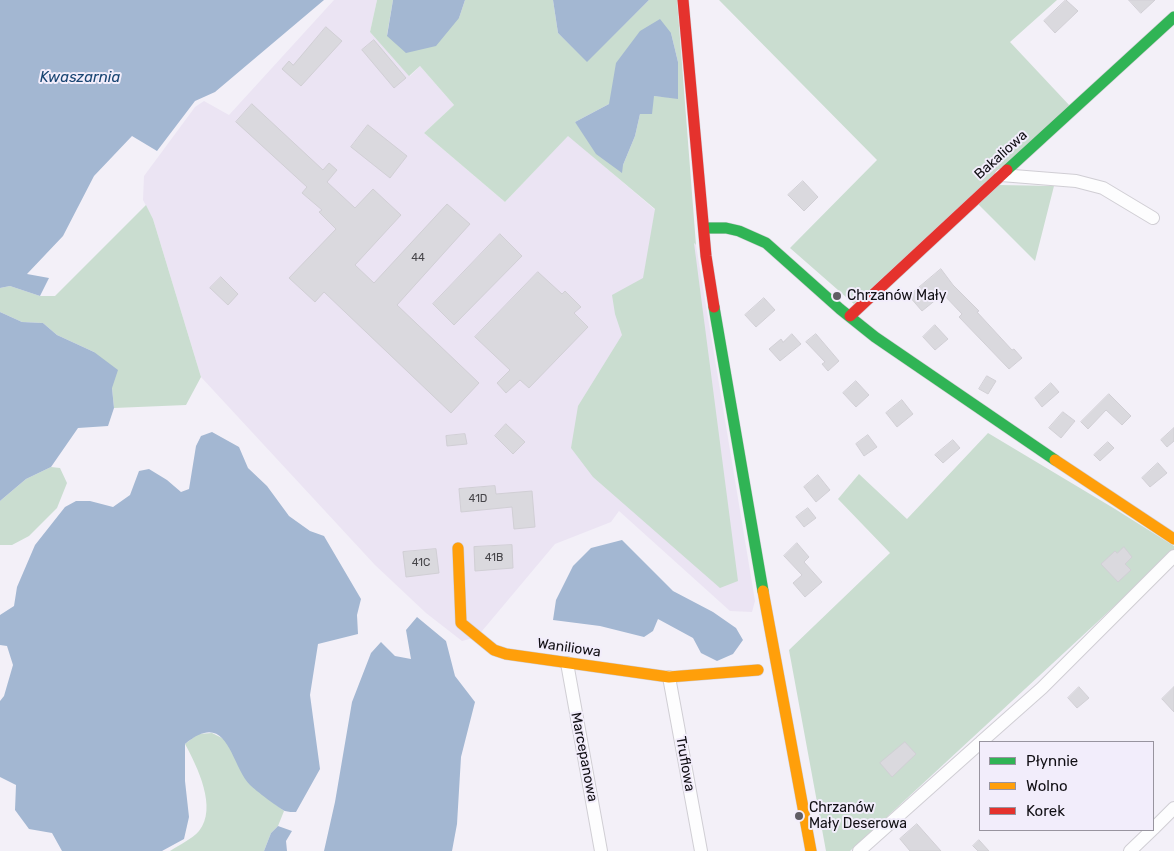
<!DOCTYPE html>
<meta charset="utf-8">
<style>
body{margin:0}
#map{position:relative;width:1174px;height:851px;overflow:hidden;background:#f3f0f8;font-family:Rubik,sans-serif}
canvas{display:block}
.legend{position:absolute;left:979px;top:741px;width:175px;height:90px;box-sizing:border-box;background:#f2edfb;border:1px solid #98949f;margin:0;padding:6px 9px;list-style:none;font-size:15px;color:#110f14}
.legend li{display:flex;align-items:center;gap:10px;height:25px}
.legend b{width:25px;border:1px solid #98949f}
</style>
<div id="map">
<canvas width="1174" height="851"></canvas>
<ul class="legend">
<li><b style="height:6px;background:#30b455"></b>Płynnie</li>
<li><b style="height:6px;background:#ff9f0a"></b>Wolno</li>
<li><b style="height:6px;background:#e5322d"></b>Korek</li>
</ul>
</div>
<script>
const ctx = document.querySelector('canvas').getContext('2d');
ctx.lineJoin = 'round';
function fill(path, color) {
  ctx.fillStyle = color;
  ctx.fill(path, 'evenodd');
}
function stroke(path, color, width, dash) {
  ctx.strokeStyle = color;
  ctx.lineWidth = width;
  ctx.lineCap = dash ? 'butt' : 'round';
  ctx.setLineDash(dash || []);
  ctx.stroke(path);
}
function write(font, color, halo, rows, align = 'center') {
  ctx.font = font + ' Rubik,sans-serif';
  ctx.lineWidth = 4;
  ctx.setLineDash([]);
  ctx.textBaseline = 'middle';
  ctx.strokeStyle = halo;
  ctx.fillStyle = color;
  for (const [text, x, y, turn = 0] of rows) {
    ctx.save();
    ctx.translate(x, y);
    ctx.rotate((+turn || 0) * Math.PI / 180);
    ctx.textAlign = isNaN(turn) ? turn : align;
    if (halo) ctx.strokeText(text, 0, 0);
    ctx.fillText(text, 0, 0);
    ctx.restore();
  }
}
fill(new Path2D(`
 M334,0H377L370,32L410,76L420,66L454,105L424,133L505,202L568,135L696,245L755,601L752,612L730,611L619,511L611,522L555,544L477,637L462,641L426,613L375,565L201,377L153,219L143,200L144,176L195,107L204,101L229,115Z`), '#ebe4f3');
fill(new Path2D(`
 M377,0H393L387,35L459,18L465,0H553L558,33L587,61L649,0H677L696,245L694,243L738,581L720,588L593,477L571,448L578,406L622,335L615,314L612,295L643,278L655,209L568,136L505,202L424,133L454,105L420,66L409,76L370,32ZM671,33L678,62V98L654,96L640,114L635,136L623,165L575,122L609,104Z
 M719,0H1057L1010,42L1070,106L854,304L790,248L877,160Z
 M999,185L1054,186L1035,261L978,204Z
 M146,205L153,219L201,377L186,405L114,408L112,388L94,352L57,335L43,323L22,322L0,312V288L10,286L40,296H55Z
 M988,433L1115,509L1174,546V551L850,851H826L789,650L890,553L838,499L859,474L907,519Z
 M51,467L60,468L67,483L57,508L29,536L12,545H0V501L26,479Z
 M212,733L226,740L250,784L284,811L278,826L271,833L264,851H170C179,845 192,839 199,831C218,808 197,766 185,744L198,734Z`), '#caddd0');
fill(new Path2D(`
 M0,0H324L215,92L195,101L157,151L132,136L94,176L63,236L27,274L49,278L40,296L10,286L0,288Z
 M393,0H465L459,18L436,46L406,53L387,36Z
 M553,0H649L587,62L558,33Z
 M660,19L671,33L678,62V99L654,96L652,114H640L635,136L623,165L622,173L596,154L575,122L609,104L616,63L640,31Z
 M0,312L22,322L43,323L57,335L94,352L118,370L112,388L114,408L108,426L78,428L51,467L26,479L0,501Z
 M212,432L239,447L248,468L267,486L289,516L310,531L324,536L361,599L357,615L358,634L318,644L310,695L320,769L296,812C293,812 288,812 285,811C280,809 255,790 250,785C230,764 228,708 185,744V781L189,817L184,839L162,851H62L52,833L29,829L15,810L16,785L0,777V701L4,696L13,665L7,646L0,645V615L14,606L17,587L35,545L65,507L76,501H90L113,507L130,495L139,471L149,469L167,480L181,492L189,489L196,446L201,436Z
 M622,540L673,591L713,612L736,628L743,640L733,654L717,661L701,653L693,638L658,619L653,631L644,637L600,626L553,620L556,600L573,566L591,548Z
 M417,617L446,641L455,676L475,702L461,757L457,824L452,851H324L335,802L352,702L371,653L381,642L395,656L411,659L406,630Z
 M278,826L292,831L286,841L287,851H264L271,833Z`), '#a3b7d2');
const building = new Path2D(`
 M1066,0L1078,11L1055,33L1044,21Z
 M1129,0H1155L1141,13Z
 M326,27L342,41L301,86L282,69L289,61L293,65Z
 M374,40L406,78L394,88L362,50Z
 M252,104L323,170L329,163L337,170L327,182L355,208L373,189L401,215L355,265L374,283L447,204L470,224L397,305L479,383L451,413L324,292L315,302L289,278L336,229L319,212L322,210L302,193L307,187L236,122Z
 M368,125L407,156L390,178L351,147Z
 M803,181L818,197L804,211L788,195Z
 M500,234L522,256L454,325L433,304Z
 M941,269L953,285L979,311L977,312L1012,350L1014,349L1022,358L1009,369L959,317L962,314L943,294L922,311L909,296Z
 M538,272L562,294L565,291L581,307L574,313L588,327L529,388L520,380L506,393L497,383L510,370L475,337Z
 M221,277L238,294L228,305L210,288Z
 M764,298L775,310L756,327L745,315Z
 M935,325L948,339L935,350L923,337Z
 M792,334L801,344L780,361L769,349L781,339L783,342Z
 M816,334L839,361L828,371L822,364L825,362L806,342Z
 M987,376L996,381L988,394L979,389Z
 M856,381L869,395L856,407L843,393Z
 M1051,383L1059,392L1042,407L1035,398Z
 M1109,394L1131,416L1122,425L1106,410L1088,429L1081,422Z
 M902,400L913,414L897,427L886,413Z
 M1063,412L1075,421L1061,438L1049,428Z
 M506,424L525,442L513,454L495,436Z
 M1174,428V441L1167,447L1161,440Z
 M465,434L467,444L447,446L446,436Z
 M868,435L877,447L864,456L856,444Z
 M953,440L960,448L943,463L935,455Z
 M1108,442L1114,448L1100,461L1094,455Z
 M1158,463L1167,473L1150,487L1142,478Z
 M818,475L830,490L816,502L804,487Z
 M495,486L496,494L532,491L535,527L514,529L512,507L461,512L459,489Z
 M808,508L816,518L804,527L796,517Z
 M797,543L809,557L804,562L822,582L805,597L793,583L802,575L784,556Z
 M512,545L513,568L475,571L474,547Z
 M1124,547L1132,557L1125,564L1131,570L1118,582L1101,564L1115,551L1117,553Z
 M436,549L439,573L406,577L403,552Z
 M1079,687L1089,698L1077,708L1068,698Z
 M1174,687V712L1162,699Z
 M905,742L916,754L892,777L880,763Z
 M917,824L941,851H910L900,839Z
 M979,840L989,851H978L973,846Z`);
fill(building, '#dad9de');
stroke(building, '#d1cfd5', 1);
const street = new Path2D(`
 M1001,175L1076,181L1103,188L1153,218
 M567,663L601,851
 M669,677L701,851
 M981,742L1042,688L1174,556
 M1153,829L1174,808
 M859,851L980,743
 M1130,851L1152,830`);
const fast = new Path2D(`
 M1007,170L1174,17
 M705,228H726L739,231L766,243L840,309L875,337L1055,460
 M714,307L763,591`);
const slow = new Path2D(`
 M1055,460L1174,539
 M458,548L461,623L494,650L506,654L669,677L758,670
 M763,591L811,851`);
const jam = new Path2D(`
 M683,0L706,256L714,307
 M850,316L1007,170`);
stroke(street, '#d0ced4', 14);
stroke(fast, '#d0ced4', 12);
stroke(slow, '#d0ced4', 12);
stroke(jam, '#d0ced4', 12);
stroke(street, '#fdfdfe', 12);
stroke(fast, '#30b455', 11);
stroke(slow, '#ff9f0a', 11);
stroke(jam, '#e5322d', 11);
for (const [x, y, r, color] of [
 [837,296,5,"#605e64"],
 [799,816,5,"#605e64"]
]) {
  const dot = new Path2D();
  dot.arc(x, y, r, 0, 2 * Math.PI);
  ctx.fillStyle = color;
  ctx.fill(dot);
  stroke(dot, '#f2edfb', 2);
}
write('11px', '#454448', null, [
 ["44",418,258],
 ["41D",478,499],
 ["41B",494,558],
 ["41C",421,563]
]);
write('14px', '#110f14', '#f2edfb', [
 ["Bakaliowa",1001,155,-42],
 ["Waniliowa",569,648,8],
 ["Marcepanowa",584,757,79],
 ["Truflowa",685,764,80]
]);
write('14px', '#110f14', '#f2edfb', [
 ["Chrzanów Mały",847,296],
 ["Chrzanów",809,808],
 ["Mały Deserowa",809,824]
], 'left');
write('italic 15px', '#194572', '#f2edfb', [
 ["Kwaszarnia",80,78]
]);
</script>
